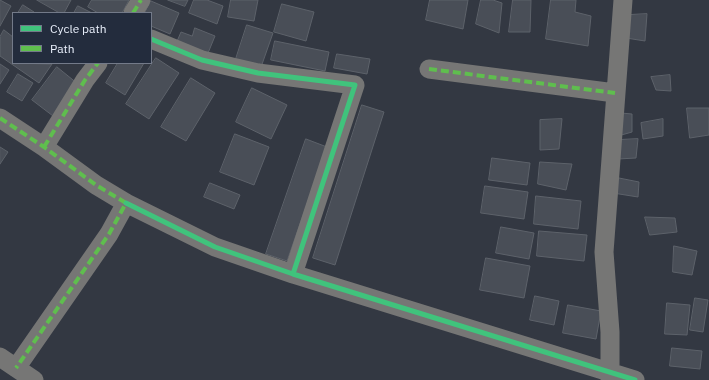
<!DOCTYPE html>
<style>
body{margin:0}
#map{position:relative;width:709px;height:380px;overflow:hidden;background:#333842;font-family:"IBM Plex Sans",sans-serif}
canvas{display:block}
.legend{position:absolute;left:12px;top:12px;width:140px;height:52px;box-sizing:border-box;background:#232c3d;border:1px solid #737a89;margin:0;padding:5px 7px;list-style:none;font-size:12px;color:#eaf0fc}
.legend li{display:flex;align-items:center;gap:8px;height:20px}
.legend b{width:20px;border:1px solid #737a89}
</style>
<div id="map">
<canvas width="709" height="380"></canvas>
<ul class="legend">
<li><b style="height:5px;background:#40c37c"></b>Cycle path</li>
<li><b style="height:5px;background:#5fbe4e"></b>Path</li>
</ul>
</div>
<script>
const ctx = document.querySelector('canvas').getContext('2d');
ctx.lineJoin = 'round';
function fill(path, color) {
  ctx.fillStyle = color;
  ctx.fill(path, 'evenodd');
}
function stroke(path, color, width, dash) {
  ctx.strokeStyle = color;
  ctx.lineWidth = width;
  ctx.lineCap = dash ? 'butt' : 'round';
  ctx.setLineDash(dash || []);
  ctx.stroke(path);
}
const building = new Path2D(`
 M0,0L11,6L0,26Z
 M37,0H71L64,13H60Z
 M92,0H129L122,13H98L88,7Z
 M168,0H188L185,6Z
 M194,0H207L223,6L217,24L189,13Z
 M231,0H258L254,21L228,17Z
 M430,0H468L463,29L426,20Z
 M481,0H493L502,3L499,33L476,24Z
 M513,0H531L530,32H509Z
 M551,0H576L575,12L591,16L588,46L546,39Z
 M151,1L179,13L170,34L151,26V13H145Z
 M282,4L314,12L306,41L274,32Z
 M23,5L34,12V13H18Z
 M78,6L92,13H74Z
 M647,14L645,41L626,38L629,15Z
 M247,25L273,33L260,70L235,62Z
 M195,28L215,36L206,58L175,46L181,32L192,36Z
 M4,30L13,37V63L52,64L39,83L0,56V37Z
 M275,41L329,52L325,71L271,60Z
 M337,54L370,59L367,74L334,68Z
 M156,58L179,73L149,119L126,104Z
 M118,63H144L125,95L106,83Z
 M0,64L9,70L0,84Z
 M57,67L78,84L53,116L32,100Z
 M18,74L33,83L22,101L7,92Z
 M670,75L671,91L656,90L651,77Z
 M191,78L215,93L186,141L161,127Z
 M252,88L287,105L271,139L236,122Z
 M362,105L384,112L335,265L313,258Z
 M687,108H709V135L690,138Z
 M621,113L632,114V132L618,136Z
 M562,119L559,149L540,150V120Z
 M663,119V136L643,139L641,123Z
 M235,134L269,147L254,185L220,172Z
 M306,139L327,147L287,261L266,254Z
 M638,139L636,158L618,159L619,140Z
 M0,147L8,152L0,164Z
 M492,158L530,163L527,185L489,180Z
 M540,162L572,164L566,190L538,184Z
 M614,177L639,182L638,197L613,193Z
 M210,183L240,195L234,209L204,197Z
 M485,186L528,192L524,219L481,213Z
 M536,196L581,201L578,229L534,224Z
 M645,217L675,218L677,232L650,235Z
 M501,227L534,233L529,259L496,253Z
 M539,231L587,235L584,261L537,256Z
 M674,246L697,251L692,275L673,272Z
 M486,258L530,266L524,298L480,290Z
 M535,296L559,301L554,325L530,320Z
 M695,298L708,300L703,332L690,330Z
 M667,303L690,305L687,335L665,334Z
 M568,305L601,311L596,339L563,333Z
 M672,348L702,351L700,369L670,366Z`);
fill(building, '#494e57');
stroke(building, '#5d626a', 1);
stroke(new Path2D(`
 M133,13L141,0
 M151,39L202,60L258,73L355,85L293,274
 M429,69L615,93
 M0,118L44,147L96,185L126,203L109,234L16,368
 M44,147L85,80L98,63
 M126,203L215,247L293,274L635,380
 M0,357L34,380
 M610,380V332L604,252L623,0`), '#767675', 19);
stroke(new Path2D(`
 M133,13L141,0
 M429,69L615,93
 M0,118L44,147L96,185L126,203L109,234L16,368
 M44,147L85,80L98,63`), '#5fbe4e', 4, [8, 4]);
stroke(new Path2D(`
 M151,39L202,60L258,73L355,85L293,274
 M126,203L215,247L293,274L635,380`), '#40c37c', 5);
</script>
